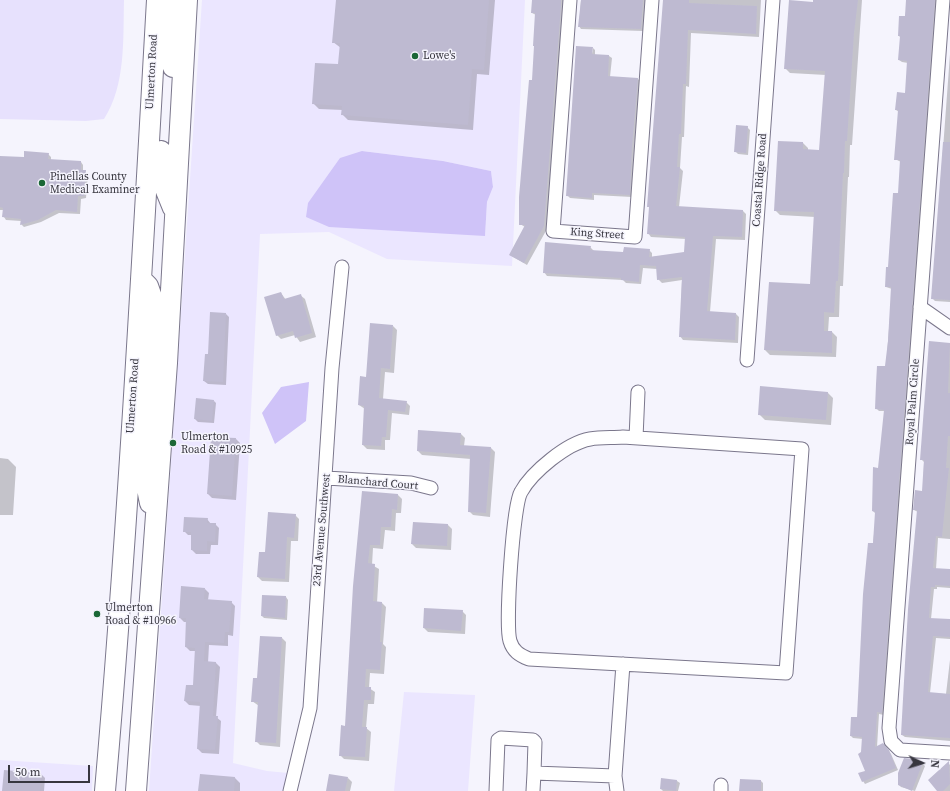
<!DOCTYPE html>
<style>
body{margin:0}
#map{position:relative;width:950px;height:791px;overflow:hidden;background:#f5f4fd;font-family:"Source Serif 4",serif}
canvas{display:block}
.north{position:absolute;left:902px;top:743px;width:40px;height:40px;-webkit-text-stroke:3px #f5f4fd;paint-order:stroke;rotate:94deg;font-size:11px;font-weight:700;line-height:16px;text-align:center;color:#37363f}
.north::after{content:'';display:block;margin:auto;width:14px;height:18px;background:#37363f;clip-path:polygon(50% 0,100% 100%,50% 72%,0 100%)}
.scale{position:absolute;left:8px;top:765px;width:82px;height:18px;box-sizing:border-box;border:2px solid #37363f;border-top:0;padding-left:5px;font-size:12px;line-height:14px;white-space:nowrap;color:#37363f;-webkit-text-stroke:3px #f5f4fd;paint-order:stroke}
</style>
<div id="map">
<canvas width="950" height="791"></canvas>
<div class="north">N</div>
<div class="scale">50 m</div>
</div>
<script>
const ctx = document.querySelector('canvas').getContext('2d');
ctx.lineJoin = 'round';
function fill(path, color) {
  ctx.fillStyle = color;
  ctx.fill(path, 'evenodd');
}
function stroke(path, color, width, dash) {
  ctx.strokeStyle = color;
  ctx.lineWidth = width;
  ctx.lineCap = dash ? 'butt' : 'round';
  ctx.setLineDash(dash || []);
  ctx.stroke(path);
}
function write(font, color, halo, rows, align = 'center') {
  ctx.font = font + ' "Source Serif 4",serif';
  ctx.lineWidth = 3;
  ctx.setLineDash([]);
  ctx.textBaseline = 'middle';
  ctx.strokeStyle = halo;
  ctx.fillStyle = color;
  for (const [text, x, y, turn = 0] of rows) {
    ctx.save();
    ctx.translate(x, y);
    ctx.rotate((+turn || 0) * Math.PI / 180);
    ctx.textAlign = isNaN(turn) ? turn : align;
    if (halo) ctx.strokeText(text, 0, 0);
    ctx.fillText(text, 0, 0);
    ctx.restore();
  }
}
fill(new Path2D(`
 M202,0H525L512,266L387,259L329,232L260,234L233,763L267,771L288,773L283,791H149ZM362,151L443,161L491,171L493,187L487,202L485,235Z
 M404,692L475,695L468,791H394Z
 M0,760L93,766L92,791H0Z`), '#ebe6ff');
fill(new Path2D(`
 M0,0H124C123,39 126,85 104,119L86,121L0,119Z`), '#e7e1fd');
fill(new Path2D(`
 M362,151L443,161L491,171L493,187L487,202L485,236L329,227L306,217L308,203L340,158Z
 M309,382L306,421L275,444L262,413L281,387Z`), '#cfc3f8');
fill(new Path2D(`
 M337,0H495L489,75L477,74L473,130L348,120L342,114L343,110L319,109L313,103L339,66L341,48L333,42Z
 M533,0H564L547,229L527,265L510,255L525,227L520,224L533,81L536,15L532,13Z
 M581,0H646L643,31L581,29L579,26Z
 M664,0H761L759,37L691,33L689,87L686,86L684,137H682L680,168L683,171L679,207L743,211L746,214L745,240L716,239L710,312L736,314L739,317L738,343L683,340L680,336L682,280L662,283L658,279L657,269L643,268L641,284L626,283L623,280L547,276L544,272L590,247L594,251L624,253L649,250L652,253V257L685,253L686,239L651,237L648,233Z
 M832,0H862L852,145H850L849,177H848L843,286H840L839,317H829L828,332H832L837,337L836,357L770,355L765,350L811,285L815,217L780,215L775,210L803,143L808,148V150L820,151L826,75L790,73L785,68L831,5Z
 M908,0H937L884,715L879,714L877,747H886L891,754L898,770L865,784L863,781L866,771L862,753L863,739L853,738L851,736L858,718L873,544L876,514L873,511L879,469L885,411H879L876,408L886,367L892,289L886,287L899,194L901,162L895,159L899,112L896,110L906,94L908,63L902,62L899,60L901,38L899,36L905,17Z
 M593,48L595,50V55L609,56L612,58L610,77L638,79L640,81L634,150L632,197L594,195V200L570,198L567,195Z
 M950,54V302L935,301L932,298Z
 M747,127L750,130L748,155L738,154L735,151Z
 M48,154L51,157V160L81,162L83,165V171L88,174L86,198L81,199L80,214L59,213L41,222L24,227L21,224V221L6,220L4,217V210H0V157L25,158Z
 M281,293L286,300L300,295L305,299L316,337L300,342L295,335L281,339L277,335Z
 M226,314L229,317L226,385L208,384L204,381L208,355Z
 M393,326L397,330L394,373L385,372L383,399L406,402L410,406L409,415L392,413L390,440H385V450L367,449L363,445L365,409L359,405L367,378Z
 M930,342L950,344V539L938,538L936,569L950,570V588L937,587V589H934L931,619L950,620V639L936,638L930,693L946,694L950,660V741L905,737L902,735L918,512L914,510L923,492L924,462L921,459Z
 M828,393L833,398L831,425L765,420L759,414Z
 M214,401L216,403L214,423L198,422L195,419Z
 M461,434L465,438L464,446L491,448L495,452L490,517L473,515L469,511L471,459L422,455L418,451Z
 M236,439L240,443L236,500L212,498L208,494Z
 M0,458L8,459L16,467L13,515H0Z
 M363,492L398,495L402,499L401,513H396L395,531L385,530L383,549L373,548L372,565L379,569L377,603H382L386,607L383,644L386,647L384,674L370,673L369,688L375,692L374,704H368L366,728L371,732L369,761L344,759L340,755L346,727Z
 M295,515L299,519L298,541H291L289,582L262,581L258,577L266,553Z
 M207,519L211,524H215L219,528L218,545H211L210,554H196L192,550V535H188L184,531Z
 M414,523L448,525L452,529L451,550L416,548L412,544Z
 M205,589L209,593L208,600L231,602L235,606L233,636L228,635V646L209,645L208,663H216L220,667L216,717L221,721L219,754L202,753L198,749L201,706L189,705L185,701L194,686L196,651H190L186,647L187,622H184L180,618Z
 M286,597L288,600L287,620L264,618L262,616Z
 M462,611L466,615L465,634L428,632L424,628Z
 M282,638L286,642L280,747L260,745L256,741L259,706L252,701L257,679Z
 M922,763L925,766L915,791L901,787L899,785Z
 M948,763L950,765V791H939Z
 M5,771L41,774L45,778L44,791H3Z
 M235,778L240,783V791H199Z
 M348,778L352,782L350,791H327Z
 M662,779L677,781L680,783L678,791H663L661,789Z
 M761,781L763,783V791H740Z`), '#0003');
fill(new Path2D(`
 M336,0H489L484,70L472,69L468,125L341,115L342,106L312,104L315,63L338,64L340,43H332Z
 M532,0H561V6L544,226L524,263L509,255L525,225H519V197L529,80H532L534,46H533L535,13H531Z
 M581,0H643L641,29L578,27Z
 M663,0H689V3L757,6L756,34L688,30L686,84H683L681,134H679L677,167H680L676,206L743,210L742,237L713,236L707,311L736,313L735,340L679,337L682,277L657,280L656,266L640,265L639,282L621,280V278L543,273L545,242L591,246L590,250L623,252L624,247L650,249L649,257L684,252L685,237L647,234L649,207H647Z
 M789,0L813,2V0H858L854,33L847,141H845L844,173H843L838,281H836L834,313L824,312V331H832V353L764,350L769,282L810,284L814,212L774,211L778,141L803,142V149L819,150L825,71L784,69Z
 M906,0H935L882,713L877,712L875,747L883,743L889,750L896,768L862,782L858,773L865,771L858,754L861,752L862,737L850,736L851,717H857L863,594L868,543H873L875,512L872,511L873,467L878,468L884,410L875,409L876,384L877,366H885L888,341L891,287H885L886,267H888L893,193H898L900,160H894L898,110H895L897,92L905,93L907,61L898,60L900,36H898L899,16H905Z
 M576,46L593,47L592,54L609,55L608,76L638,78L632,147L630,195L592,193V198L566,196Z
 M736,125L748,126L746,153L734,152Z
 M943,142H950V300L931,299Z
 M24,151L49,153L48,159L81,161V170H86L84,196H78L77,212L56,210L38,220L20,225L21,219L2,217L3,208L0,207V156L24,157Z
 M281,292L284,299L301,294L312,333L295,338L293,331L276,336L264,297Z
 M210,312L226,313L223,382L203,381L205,354H208Z
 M370,323L393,325L390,369L381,368L379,398L407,401L405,412L388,410L386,437H382L381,446L362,445L364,406L358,405L360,376L366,377Z
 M929,341L950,343L948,393H950V436H948L946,468H949L947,486L942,537L936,536L933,568L950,569V586L935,585V587H931L929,618L950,619V637L933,636L928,692L950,694V738L901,735L908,609L917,510H913L915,490L922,491L924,460H920Z
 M760,386L828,392L826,420L758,415Z
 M196,398L214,400L212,421L194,419Z
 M418,430L461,433L460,445L491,447L486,513L468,512L470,455L417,451Z
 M211,437L236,438L232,496L207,494Z
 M362,491L398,494L397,510L392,509L391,527H381L380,545H370L368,563L375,564L373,601L382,602L380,642H382L380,670L366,669L365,687H371V700H364L362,727H367L365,757L339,756L341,725L345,726L353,586Z
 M268,512L296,514L294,538L287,537L285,579L257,577L259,552H265Z
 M184,517L208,518L207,523H216L215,542L207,541V551L191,550V532H183Z
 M413,522L448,524L447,546L411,544Z
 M181,586L205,588L204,599L232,601L229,632H225L224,643L205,642L204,661L216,662L213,716H218L215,750L197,749L200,702L184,701L186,685H193L195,648L185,647L186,618H179Z
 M262,595L286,596L285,618L261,616Z
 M424,608L463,610L461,631L423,628Z
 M260,636L282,637L276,743L255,742L258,702H251L253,678H257Z
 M904,758L913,759L923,762L912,791L898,785V773Z
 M949,761L950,784L943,791H937L928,780Z
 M4,770L41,773L40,791H2Z
 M200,774L235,777L234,791H198Z
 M329,774L348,777L345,791H326Z
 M661,778L677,780L676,791L660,789Z
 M740,779L761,780V791H739Z`), '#bebad1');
const minor = new Path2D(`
 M570,0L553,231L635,237L652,0
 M943,0L889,728L891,741L900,750L950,753
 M920,307L950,328
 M747,360L773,0
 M623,437L802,449L786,673L529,659C519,655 513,651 510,641C505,625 513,505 521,492C532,472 567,443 590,439C601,437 613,438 623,437Z
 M636,438L638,392
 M326,478L411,483L431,488
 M290,791L310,708L332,368L342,267
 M496,791L498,740L501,738L533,740L535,742L534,773L615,776
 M533,791L534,773
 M617,791L615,776L623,664
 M721,791V785`);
const primary = new Path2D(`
 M172,0L170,55L173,67
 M161,151L160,176L173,208
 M141,279L148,286L154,303L144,474L150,503
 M105,791C128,528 142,264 157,0
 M136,791L167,363L187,0`);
stroke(minor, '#7b778c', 15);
stroke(primary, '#7b778c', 22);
stroke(minor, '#fff', 13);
stroke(primary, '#fff', 20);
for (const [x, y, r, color] of [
 [415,56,4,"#1a6736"],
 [42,183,4,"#1a6736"],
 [173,443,4,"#1a6736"],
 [97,614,4,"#1a6736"]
]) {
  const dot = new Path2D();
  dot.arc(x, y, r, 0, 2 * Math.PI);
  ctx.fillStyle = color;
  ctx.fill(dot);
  stroke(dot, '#f5f4fd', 1.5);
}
write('11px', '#37363f', '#f5f4fd', [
 ["Lowe's",423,56],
 ["Pinellas County",50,177],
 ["Medical Examiner",50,190],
 ["Ulmerton",181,437],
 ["Road & #10925",181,450],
 ["Ulmerton",105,608],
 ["Road & #10966",105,621]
], 'left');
write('11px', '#37363f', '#f5f4fd', [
 ["Ulmerton Road",152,72,-87],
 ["Coastal Ridge Road",760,180,-86],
 ["King Street",597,234,4],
 ["Ulmerton Road",133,396,-86],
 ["Royal Palm Circle",913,402,-86],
 ["Blanchard Court",378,483,5],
 ["23rd Avenue Southwest",322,530,-85]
]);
</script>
